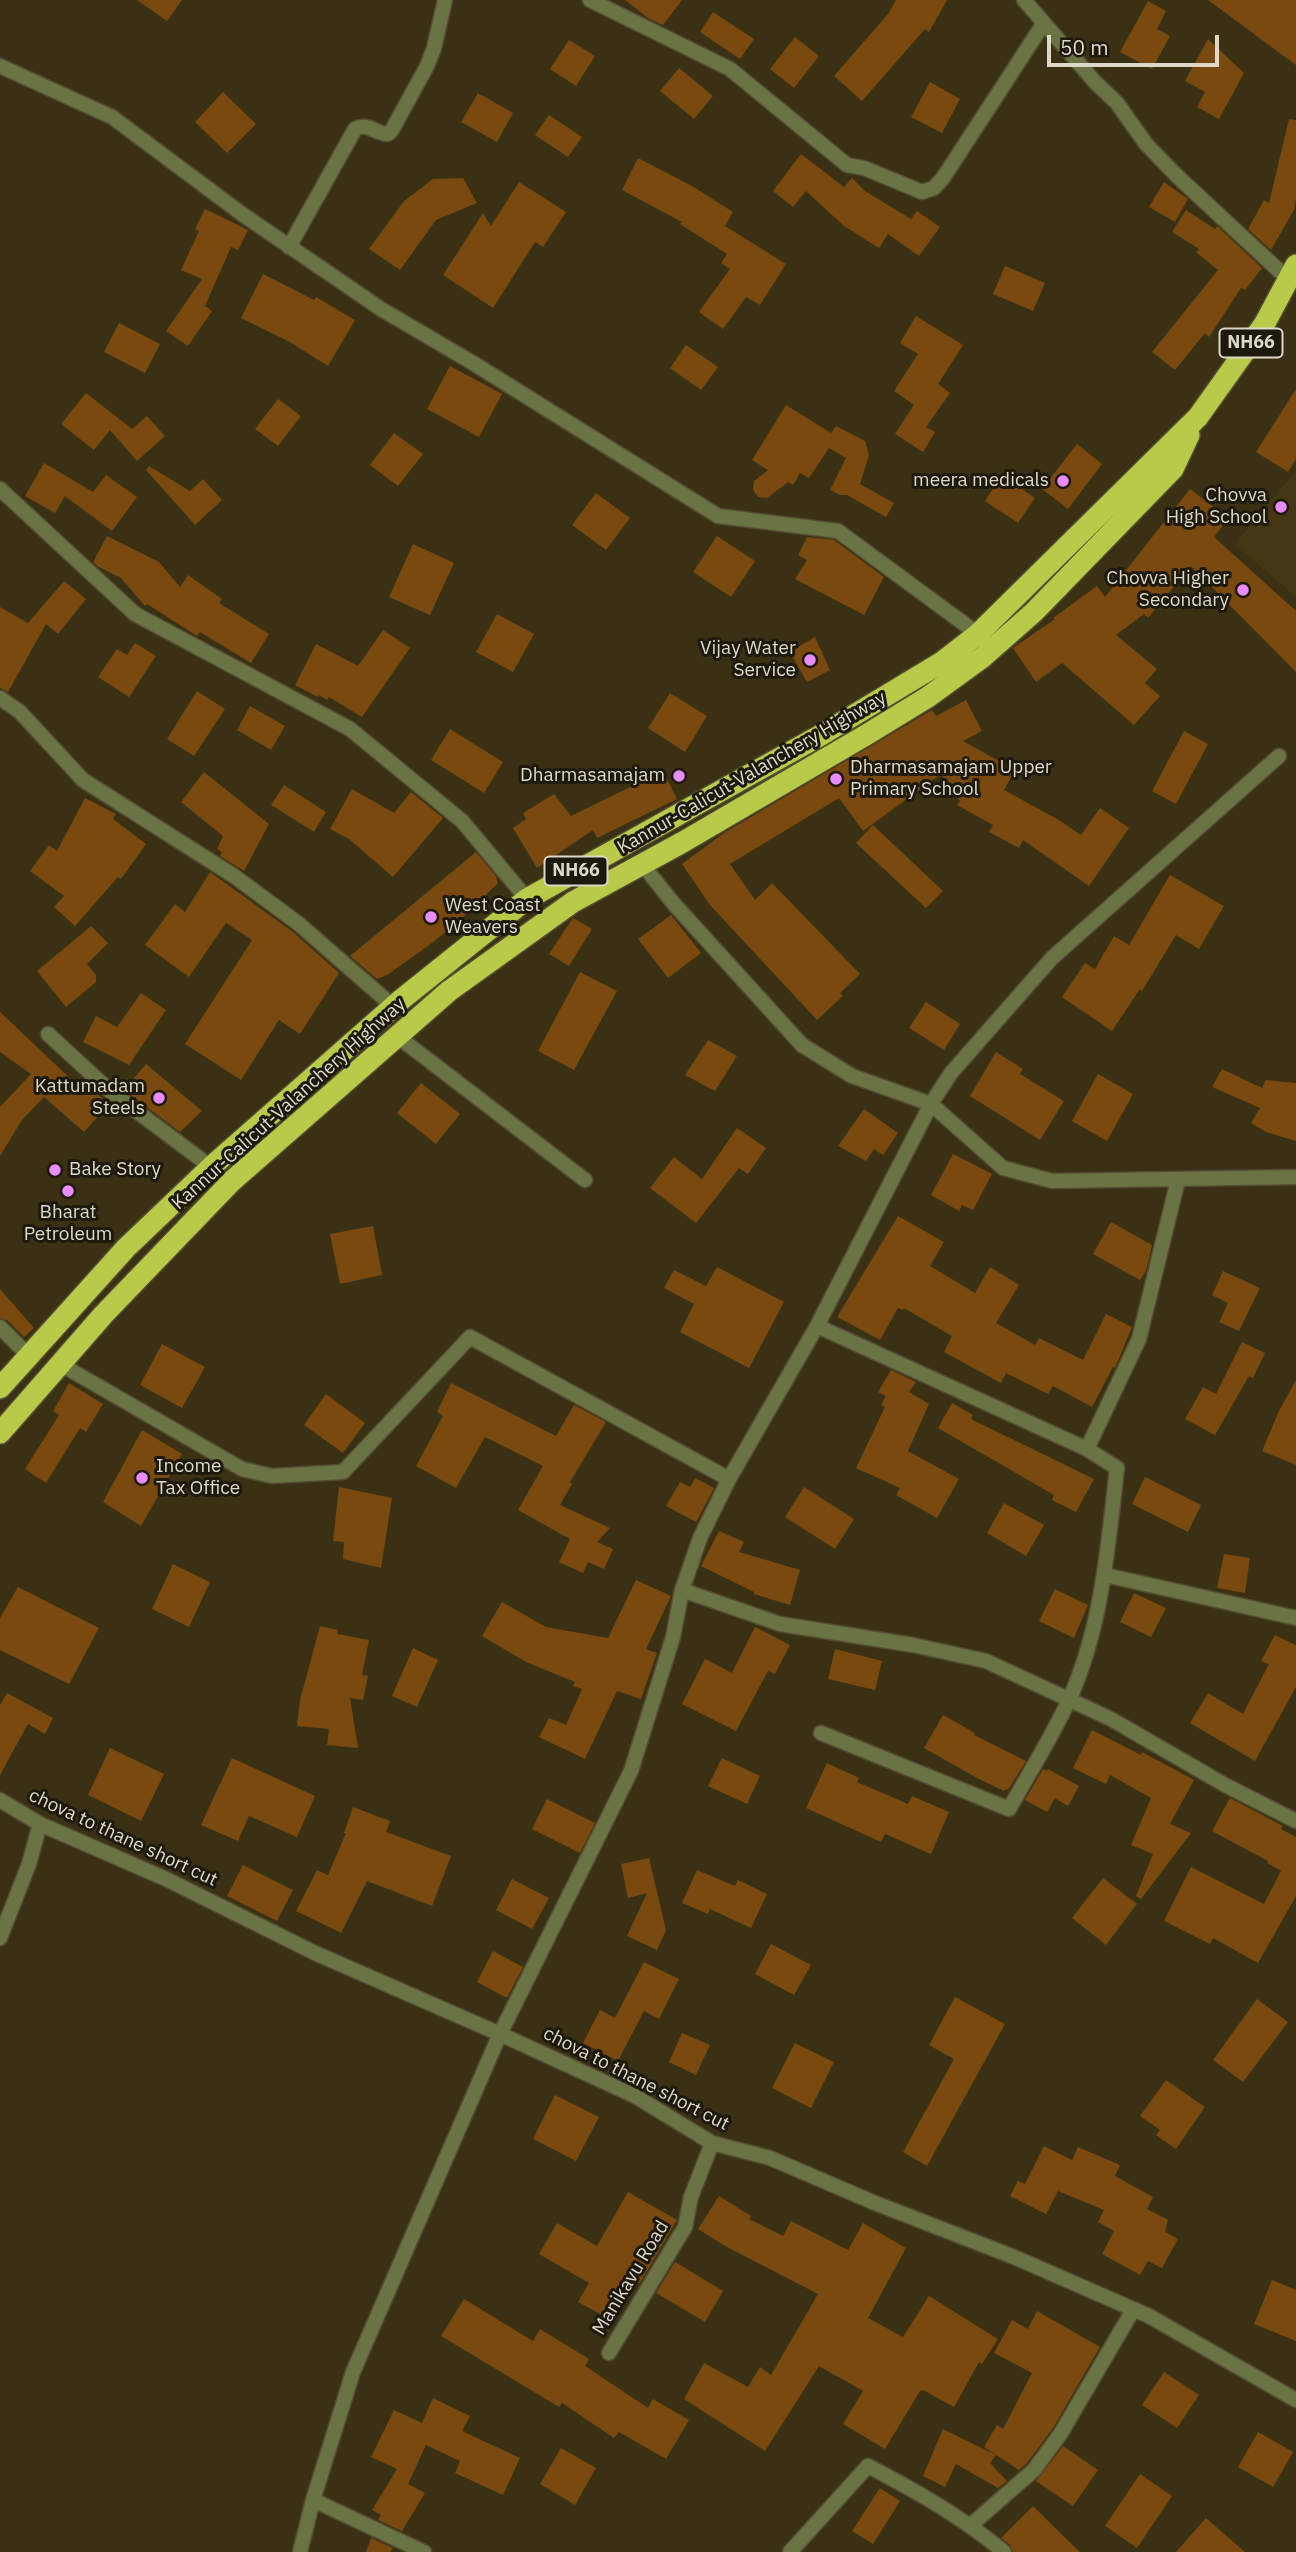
<!DOCTYPE html>
<style>
body{margin:0}
#map{position:relative;width:1296px;height:2552px;overflow:hidden;background:#3a3115;font-family:"IBM Plex Sans",sans-serif}
canvas{display:block}
.scale{position:absolute;left:1047px;top:35px;width:172px;height:32px;box-sizing:border-box;border:4px solid #ded8c8;border-top:0;padding-left:9px;font-size:21px;line-height:24px;white-space:nowrap;color:#ded8c8;-webkit-text-stroke:5px #1d190d;paint-order:stroke}
</style>
<div id="map">
<canvas width="1296" height="2552"></canvas>
<div class="scale">50 m</div>
</div>
<script>
const ctx = document.querySelector('canvas').getContext('2d');
ctx.lineJoin = 'round';
function fill(path, color) {
  ctx.fillStyle = color;
  ctx.fill(path, 'evenodd');
}
function stroke(path, color, width, dash) {
  ctx.strokeStyle = color;
  ctx.lineWidth = width;
  ctx.lineCap = dash ? 'butt' : 'round';
  ctx.setLineDash(dash || []);
  ctx.stroke(path);
}
function write(font, color, halo, rows, align = 'center') {
  ctx.font = font + ' "IBM Plex Sans",sans-serif';
  ctx.lineWidth = 6;
  ctx.setLineDash([]);
  ctx.textBaseline = 'middle';
  ctx.strokeStyle = halo;
  ctx.fillStyle = color;
  for (const [text, x, y, turn = 0] of rows) {
    ctx.save();
    ctx.translate(x, y);
    ctx.rotate((+turn || 0) * Math.PI / 180);
    ctx.textAlign = isNaN(turn) ? turn : align;
    if (halo) ctx.strokeText(text, 0, 0);
    ctx.fillText(text, 0, 0);
    ctx.restore();
  }
}
fill(new Path2D(`
 M1296,471V597L1235,544Z`), '#443814');
fill(new Path2D(`
 M137,0H182L167,21Z
 M625,0H682L663,25L648,18Z
 M896,0H947L929,32L925,29L862,101L834,76L888,14Z
 M1208,0H1296V65Z
 M1148,1L1166,11L1157,29L1170,36L1152,69L1120,52Z
 M713,12L754,39L740,59L700,32Z
 M795,37L819,56L794,88L770,69Z
 M1208,39L1244,73L1219,119L1197,107L1205,92L1185,81Z
 M569,40L595,56L576,86L550,69Z
 M679,68L713,96L694,119L660,91Z
 M930,82L960,99L942,133L911,117Z
 M223,92L256,124L227,153L195,122Z
 M478,93L513,113L497,142L461,122Z
 M549,115L582,137L568,157L535,135Z
 M1289,119L1296,120V200L1294,210L1271,250L1248,229L1264,200L1269,203Z
 M801,154L844,187L852,178L865,191L911,219L917,211L940,227L919,256L888,234L879,248L844,226L806,191L793,207L773,191Z
 M638,158L692,186L733,212L725,226L786,264L760,305L746,297L723,329L699,312L730,269L721,263L727,254L680,224L682,222L622,190Z
 M463,178L477,203L436,220L400,270L369,249L404,201L433,179Z
 M519,182L566,212L543,247L535,242L493,308L443,275L483,213L491,226Z
 M1164,182L1188,199L1175,222L1149,207Z
 M205,209L248,230L238,250L231,247L205,306L212,311L188,346L166,331L202,279L181,270L199,231L195,229Z
 M1186,210L1215,229L1217,226L1262,268L1245,290L1241,288L1209,337L1205,333L1175,370L1152,352L1218,270L1196,252L1199,249L1172,232Z
 M1005,266L1045,283L1033,311L993,294Z
 M263,274L314,300L316,297L355,320L328,366L290,342L241,318Z
 M916,316L963,345L938,384L950,393L926,427L935,432L923,452L895,434L914,405L894,391L918,354L900,343Z
 M119,323L160,344L145,373L104,352Z
 M686,345L718,367L701,390L670,368Z
 M450,366L502,394L479,437L427,409Z
 M1296,389V459L1288,472L1256,452Z
 M86,393L132,429L147,416L165,436L137,461L110,430L94,450L61,424Z
 M278,399L301,416L278,446L255,429Z
 M786,405L831,433L836,426L865,441L869,455L860,484L894,503L886,517L847,495H840L830,490L846,458L829,448L809,478L800,473L793,485L788,482L767,498L758,497L753,490L754,481L768,470L752,460Z
 M394,433L423,454L398,486L370,465Z
 M1077,444L1102,464L1068,509L1042,489Z
 M44,463L93,492L106,475L137,497L112,531L65,496L55,513L25,496Z
 M149,466L190,491L203,479L222,500L195,525L146,470Z
 M1002,475L1035,498L1018,523L985,501Z
 M1190,489L1228,518L1214,537L1296,611V672L1191,566L1148,618L1144,614L1116,635L1157,669L1145,683L1160,696L1134,725L1062,663L1036,682L1013,648L1055,619L1053,618L1097,586L1105,597Z
 M596,493L630,518L606,550L572,525Z
 M107,536L159,562L180,587L188,575L222,599L219,603L269,634L251,663L200,632L197,636L147,604L145,606L121,578L97,566L93,562Z
 M717,536L755,561L731,597L693,572Z
 M807,537L834,540L884,577L864,615L795,579L807,560L798,555Z
 M413,544L454,563L430,615L389,597Z
 M64,581L86,599L58,634L46,624L8,692L0,688V607L28,623Z
 M497,614L534,634L513,672L476,652Z
 M383,630L410,648L362,717L329,697L327,700L319,695L318,697L295,685L316,644L358,666Z
 M815,637L830,670L807,682L790,652Z
 M135,643L156,656L129,697L98,677L117,649L127,655Z
 M197,691L225,709L194,756L167,739Z
 M670,693L707,716L685,752L648,728Z
 M966,700L982,731L963,741L1015,770L1004,790L1059,820L1081,835L1100,808L1129,828L1089,886L1023,840L1019,848L989,832L993,825L957,805L960,801L941,774L863,831L839,798L730,864L755,900L772,883L860,974L840,993L843,996L817,1020L710,905L682,864L724,833L932,710L936,716Z
 M250,706L285,726L271,750L237,730Z
 M450,729L503,762L484,793L431,760Z
 M1184,731L1208,744L1176,804L1152,791Z
 M663,771L677,799L597,838L593,830L537,868L513,828L526,819L523,813L554,794L571,816Z
 M204,772L269,824L244,871L220,856L222,852L217,849L223,836L181,802Z
 M284,785L326,812L314,832L271,805Z
 M352,789L394,813L411,792L443,818L393,877L349,839L330,829Z
 M85,798L116,814L113,819L146,844L121,879L118,877L75,926L54,907L64,896L30,871L49,845L57,851Z
 M873,825L943,891L926,908L856,843Z
 M476,852L496,876L498,883L458,922L428,946L387,975L377,979L350,956Z
 M210,872L293,932L339,973L300,1034L279,1020L241,1080L185,1044L252,940L226,923L189,977L145,945L175,904L185,912Z
 M1170,875L1224,906L1199,949L1176,935L1142,991L1140,989L1112,1031L1062,997L1085,963L1095,969L1114,936L1129,945Z
 M671,915L701,953L668,978L638,939Z
 M573,918L592,929L569,966L549,954Z
 M91,926L108,943L87,964L96,975V982L66,1007L37,971Z
 M580,972L617,991L574,1070L538,1051Z
 M141,993L166,1010L129,1065L83,1042L96,1016L117,1027Z
 M926,1002L960,1024L944,1050L909,1028Z
 M0,1012L75,1083L79,1078L109,1104L84,1132L44,1097L22,1120L0,1156V1107L31,1074L0,1052Z
 M708,1040L737,1056L715,1091L685,1075Z
 M996,1052L1023,1069L1020,1074L1064,1101L1040,1140L970,1096Z
 M146,1064L202,1111L180,1132L124,1090Z
 M1222,1069L1262,1088L1266,1080L1296,1083V1141L1266,1132L1251,1123L1260,1108L1212,1087Z
 M1098,1074L1133,1094L1107,1141L1072,1121Z
 M421,1083L460,1114L436,1144L397,1113Z
 M864,1109L898,1133L883,1155L874,1149L866,1161L838,1146Z
 M737,1128L766,1148L748,1174L739,1168L696,1223L650,1188L674,1157L702,1179Z
 M953,1154L992,1174L973,1210L962,1205L959,1211L931,1195Z
 M898,1216L944,1242L930,1266L975,1293L990,1267L1019,1285L996,1323L1035,1345L1039,1338L1083,1360L1106,1314L1132,1327L1115,1368L1113,1367L1092,1407L1053,1386L1048,1394L1006,1373L1001,1383L944,1352L952,1336L904,1308L903,1310L898,1308L880,1340L837,1317Z
 M1111,1222L1152,1245L1146,1271L1140,1280L1093,1254Z
 M373,1226L382,1275L340,1284L330,1234Z
 M717,1267L784,1302L749,1368L680,1332L694,1304L664,1288L674,1270L706,1286Z
 M1223,1271L1260,1288L1239,1331L1219,1322L1228,1303L1212,1295Z
 M0,1289L34,1328L24,1337L7,1320L0,1318Z
 M1242,1342L1265,1353L1253,1378L1249,1376L1215,1435L1185,1419L1203,1387L1216,1394Z
 M162,1344L205,1367L182,1408L140,1385Z
 M891,1370L916,1382L909,1392L929,1404L908,1451L959,1479L937,1518L896,1495L900,1488L856,1468L885,1407L881,1405L886,1396L878,1392Z
 M1296,1380V1465L1262,1451L1279,1411Z
 M69,1383L103,1404L86,1432L80,1428L46,1483L25,1469L59,1415L53,1411Z
 M451,1383L556,1436L574,1405L606,1422L570,1482L572,1484L560,1505L610,1528L597,1542L613,1549L604,1569L588,1562L583,1573L559,1562L570,1539L518,1510L543,1466L485,1437L456,1488L416,1466L443,1416L437,1412Z
 M326,1394L365,1423L343,1453L304,1425Z
 M952,1403L973,1415L971,1419L1094,1479L1076,1512L1052,1500L1054,1495L938,1428Z
 M142,1430L182,1454L141,1526L103,1502Z
 M1145,1477L1201,1505L1188,1532L1132,1504Z
 M695,1478L714,1488L696,1522L666,1506L680,1482L690,1487Z
 M339,1487L392,1498L381,1568L343,1559L344,1542L333,1541Z
 M804,1487L854,1519L835,1549L785,1517Z
 M1004,1503L1044,1525L1026,1556L987,1533Z
 M719,1531L744,1542L739,1552L800,1570L790,1605L754,1594V1592L701,1566Z
 M1224,1554L1250,1558L1245,1593L1217,1588Z
 M173,1564L210,1582L189,1627L152,1609Z
 M636,1580L671,1596L646,1649L657,1653L641,1699L617,1691L585,1759L539,1737L549,1718L566,1725L582,1689L573,1686L575,1682L526,1662L482,1636L502,1602L546,1627L608,1638Z
 M18,1587L99,1628L69,1684L0,1650V1618Z
 M1055,1589L1088,1605L1074,1638L1039,1621Z
 M1134,1593L1166,1608L1151,1637L1120,1622Z
 M320,1626L338,1630L337,1634L369,1640L362,1675L368,1676L363,1700L350,1698L358,1748L327,1745L329,1729L297,1726L300,1700Z
 M755,1627L790,1645L775,1674L768,1671L736,1731L682,1704L705,1659L732,1673Z
 M1275,1635L1296,1645V1687L1255,1761L1190,1723L1208,1693L1243,1714L1269,1664L1261,1661Z
 M413,1648L438,1660L417,1707L392,1696Z
 M835,1649L882,1661L875,1690L828,1679Z
 M7,1693L53,1718L45,1734L28,1724L0,1775V1705Z
 M943,1715L975,1733L974,1735L1026,1761L1008,1790L1006,1789L1004,1791L977,1778L924,1748Z
 M1092,1730L1141,1755L1142,1752L1194,1780L1170,1824L1191,1833L1141,1899L1136,1896L1153,1854L1131,1845L1151,1798L1110,1775L1106,1784L1073,1768Z
 M110,1748L164,1774L141,1821L88,1795Z
 M232,1758L315,1796L297,1837L249,1816L238,1841L201,1825Z
 M722,1758L760,1776L747,1804L708,1786Z
 M827,1763L859,1778L857,1782L908,1804L912,1796L949,1812L931,1854L885,1834L881,1842L806,1808Z
 M1043,1769L1047,1771L1048,1769L1079,1786L1068,1806L1055,1798L1047,1812L1025,1800Z
 M1230,1798L1283,1826L1281,1829L1296,1837V1896L1258,1963L1213,1938L1210,1944L1164,1921L1191,1867L1264,1904L1281,1871L1267,1863L1268,1861L1212,1831Z
 M547,1799L595,1823L580,1853L532,1829Z
 M353,1807L390,1821L386,1832L451,1856L432,1906L367,1881L341,1933L296,1911L317,1870L328,1875L346,1833H344Z
 M649,1858L666,1930L657,1950L627,1936L647,1893L628,1898L621,1864Z
 M243,1865L293,1890L277,1921L227,1896Z
 M697,1870L735,1886L738,1880L767,1894L751,1928L710,1909L708,1914L682,1903Z
 M1103,1878L1137,1904L1106,1945L1072,1918Z
 M512,1879L549,1898L532,1929L496,1910Z
 M771,1944L811,1965L794,1995L755,1974Z
 M493,1951L523,1967L507,1998L477,1982Z
 M644,1962L679,1979L659,2019L644,2011L618,2061L583,2043L600,2010L615,2018Z
 M955,1997L1005,2024L927,2166L903,2152L954,2059L929,2045Z
 M1257,1999L1288,2022L1243,2082L1213,2060Z
 M682,2033L710,2045L696,2075L669,2062Z
 M795,2043L834,2062L811,2108L772,2088Z
 M1166,2080L1205,2107L1176,2149L1156,2135L1160,2130L1140,2116Z
 M555,2095L599,2117L576,2161L533,2139Z
 M1044,2146L1072,2160L1078,2147L1120,2165L1115,2176L1153,2197L1147,2209L1168,2220L1165,2232L1178,2239L1162,2268L1148,2261L1140,2275L1102,2254L1114,2231L1098,2222L1104,2210L1058,2191L1046,2214L1010,2196L1018,2181L1025,2184Z
 M628,2192L677,2220L640,2283L636,2281L614,2321L578,2302L589,2283L539,2254L557,2223L597,2246Z
 M719,2196L751,2216L749,2219L783,2236L791,2221L848,2250L863,2223L906,2248L868,2318L903,2337L929,2296L998,2339L982,2364L979,2362L954,2407L923,2390L920,2391L885,2449L843,2424L863,2391L819,2366L765,2451L684,2399L704,2363L748,2387L760,2367L771,2375L818,2294L725,2246L698,2229Z
 M675,2262L723,2291L705,2322L656,2293Z
 M1272,2280L1296,2290V2341L1254,2324Z
 M464,2299L533,2341L540,2329L589,2359L585,2366L648,2408L653,2399L689,2420L666,2459L619,2432L614,2438L562,2403L559,2407L441,2336Z
 M1037,2311L1100,2347L1053,2428L1027,2463L1019,2470L984,2447L997,2425L1003,2429L1032,2373L994,2353L1012,2320L1028,2329Z
 M1164,2372L1199,2395L1177,2428L1142,2405Z
 M433,2398L470,2416L462,2431L520,2458L503,2495L455,2473L460,2461L426,2445L408,2484L425,2493L402,2531L378,2520L381,2515L372,2510L397,2469L371,2457L394,2410L422,2423Z
 M943,2429L996,2455L990,2463L1007,2481L998,2488L956,2464L945,2487L923,2476Z
 M1258,2432L1293,2452L1273,2487L1238,2467Z
 M1063,2446L1098,2470L1073,2506L1036,2481Z
 M561,2448L596,2468L575,2505L540,2484Z
 M1140,2474L1172,2496L1137,2548L1105,2526Z
 M880,2488L900,2501L873,2544L852,2531Z
 M1033,2506L1052,2525L1080,2552H1013L1010,2545L1001,2538Z
 M1206,2518L1245,2552H1176Z
 M371,2538L393,2548L390,2552H366Z`), '#79490f');
const street = new Path2D(`
 M590,0L730,69L847,165L864,168L922,192L934,188L943,178L1044,23
 M1024,0L1095,82L1117,103L1146,144L1176,175L1288,279
 M0,66L112,117L242,214L381,309L473,363L718,516L838,531L978,634
 M289,247L355,129C368,122 376,134 388,134L392,130L427,66L434,48L445,0
 M0,489L135,614L350,729L462,821L527,899
 M0,698L20,712L83,780L234,876L299,924L395,1008
 M642,864L674,904L802,1045L852,1076L931,1104L1003,1168L1052,1181L1296,1177
 M48,1034L111,1092L211,1167
 M397,1036L585,1180
 M817,1326L1087,1449
 M0,1327L28,1355
 M60,1364L242,1469L272,1476L343,1472L470,1337L729,1479
 M1105,1575L1296,1618
 M682,1590L780,1624L913,1645L986,1661L1111,1719L1225,1785L1296,1821
 M821,1733L1009,1809C1029,1773 1052,1737 1069,1700C1102,1627 1108,1546 1117,1468L1087,1449L1139,1339L1178,1180
 M0,1800L40,1824L166,1879L315,1953L500,2034L635,2096L712,2143L770,2158L875,2203L1014,2257L1149,2316L1296,2400
 M0,1938L29,1864L40,1824
 M609,2353L685,2227L691,2197L712,2143
 M313,2500L424,2552
 M971,2525L1034,2470L1061,2433L1133,2310
 M300,2552L313,2500L353,2372L500,2034L631,1771L673,1637L682,1590L700,1538L729,1479L817,1326L931,1104L951,1073L1052,958L1279,756
 M790,2552L868,2466C916,2491 962,2517 1004,2552`);
const highway = new Path2D(`
 M0,1388L126,1248L211,1167L402,999L527,899L821,735L942,662L978,634L1198,417L1265,323L1296,265
 M0,1433L104,1314L232,1181L449,991L573,902L683,842L866,735L928,697L983,657L1034,612L1173,469L1189,435`);
stroke(street, '#544c32', 17);
stroke(highway, '#544c32', 24);
stroke(street, '#6a7343', 14);
stroke(highway, '#b8cb49', 21);
for (const [x, y, r, color] of [
 [1063,481,7,"#e98dfe"],
 [1281,507,7,"#e98dfe"],
 [1243,590,7,"#e98dfe"],
 [810,660,7,"#e98dfe"],
 [679,776,7,"#e98dfe"],
 [836,779,7,"#e98dfe"],
 [431,917,7,"#e98dfe"],
 [159,1098,7,"#e98dfe"],
 [55,1170,7,"#e98dfe"],
 [68,1191,7,"#e98dfe"],
 [142,1478,7,"#e98dfe"]
]) {
  const dot = new Path2D();
  dot.arc(x, y, r, 0, 2 * Math.PI);
  ctx.fillStyle = color;
  ctx.fill(dot);
  stroke(dot, '#1d190d', 2.5);
}
for (const [x, y, w] of [
 [1251,343,63],
 [576,871,63]
]) {
  const box = new Path2D();
  box.roundRect(x - w / 2, y - 14.5, w, 29, 5);
  ctx.fillStyle = '#1d190d';
  ctx.fill(box);
  stroke(box, '#ded8c8', 2);
}
write('bold 18px', '#ded8c8', null, [
 ["NH66",1251,343],
 ["NH66",576,871]
]);
write('19px', '#ded8c8', '#1d190d', [
 ["meera medicals",1049,481],
 ["Chovva",1267,496],
 ["High School",1267,518],
 ["Chovva Higher",1229,579],
 ["Secondary",1229,601],
 ["Vijay Water",796,649],
 ["Service",796,671],
 ["Dharmasamajam Upper",850,768,"left"],
 ["Primary School",850,790,"left"],
 ["Dharmasamajam",665,776],
 ["West Coast",445,906,"left"],
 ["Weavers",445,928,"left"],
 ["Kattumadam",145,1087],
 ["Steels",145,1109],
 ["Bake Story",69,1170,"left"],
 ["Bharat",68,1213,"center"],
 ["Petroleum",68,1235,"center"],
 ["Income",156,1467,"left"],
 ["Tax Office",156,1489,"left"]
], 'right');
write('19px', '#ded8c8', '#1d190d', [
 ["Kannur-Calicut-Valanchery Highway",752,773,-30],
 ["Kannur-Calicut-Valanchery Highway",289,1104,-42],
 ["chova to thane short cut",123,1838,25],
 ["chova to thane short cut",636,2079,27],
 ["Manikavu Road",631,2278,-59]
]);
</script>
